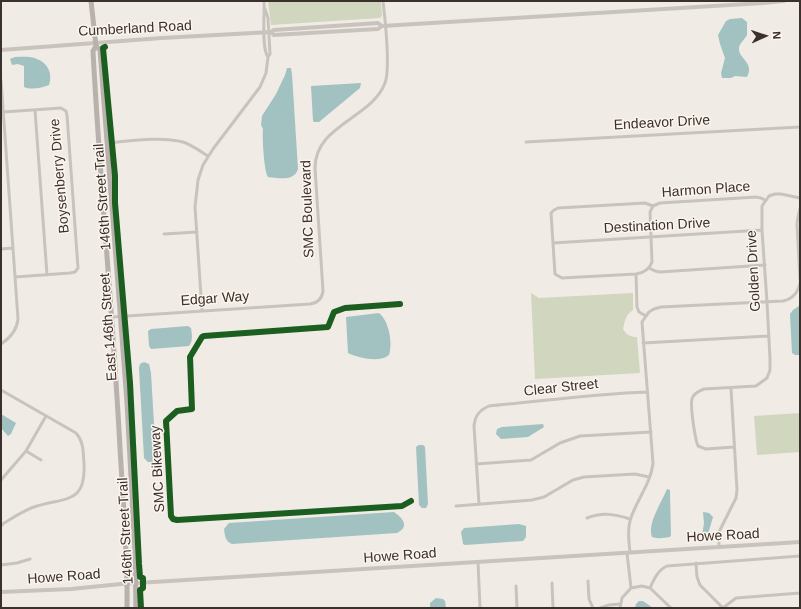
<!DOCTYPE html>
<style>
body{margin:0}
#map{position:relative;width:801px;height:609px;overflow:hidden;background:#f0ebe5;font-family:Arial,sans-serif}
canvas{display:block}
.frame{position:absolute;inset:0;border:2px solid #3b302b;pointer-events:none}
.north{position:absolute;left:745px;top:16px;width:40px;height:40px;-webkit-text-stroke:3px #fbf5ee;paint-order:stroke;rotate:87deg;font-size:11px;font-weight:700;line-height:16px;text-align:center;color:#3b302b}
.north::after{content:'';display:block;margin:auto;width:14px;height:18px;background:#3b302b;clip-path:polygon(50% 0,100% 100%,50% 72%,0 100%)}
</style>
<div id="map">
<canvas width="801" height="609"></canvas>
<div class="frame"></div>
<div class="north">N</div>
</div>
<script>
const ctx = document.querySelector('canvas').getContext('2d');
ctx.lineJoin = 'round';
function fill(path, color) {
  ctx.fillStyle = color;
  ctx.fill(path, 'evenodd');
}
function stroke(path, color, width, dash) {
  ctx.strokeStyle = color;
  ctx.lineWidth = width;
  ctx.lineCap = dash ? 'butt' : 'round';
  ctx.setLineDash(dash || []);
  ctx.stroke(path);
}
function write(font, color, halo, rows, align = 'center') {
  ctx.font = font + ' Arial,sans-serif';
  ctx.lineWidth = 3;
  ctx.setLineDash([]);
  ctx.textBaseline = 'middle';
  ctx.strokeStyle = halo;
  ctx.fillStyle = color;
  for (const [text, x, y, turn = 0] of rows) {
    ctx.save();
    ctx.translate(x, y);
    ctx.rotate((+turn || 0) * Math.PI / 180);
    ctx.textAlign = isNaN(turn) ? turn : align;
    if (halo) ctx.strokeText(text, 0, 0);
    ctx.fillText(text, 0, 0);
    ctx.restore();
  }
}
fill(new Path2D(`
 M268,1H381L382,16L380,18L271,25Z
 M531,293L539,298L633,293V310C626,315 625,320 623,329C627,335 630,337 637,337L640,373L535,379Z
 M800,413V452L757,455L754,416Z`), '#d1d6bf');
fill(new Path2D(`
 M742,18L747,22V35C745,39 739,44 739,48C738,59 755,62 747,77L735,76L731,78H722L721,73L725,58L720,44L718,35L726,21L730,19Z
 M15,57C22,57 31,56 37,59C48,63 53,74 49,85C42,88 31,90 24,87V66L18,64L12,65L10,59Z
 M287,68H291L292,74L298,169C294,182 278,178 268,177C264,172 262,136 263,129L261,125L262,116L276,94L285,75Z
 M361,83L360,88L319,122H314L313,121L311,86Z
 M800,305V355H795L792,353L790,314L793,310Z
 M379,313C389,321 393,343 389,355C380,363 358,358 348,353L346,317Z
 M188,326L191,328C192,334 193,342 189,346L151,349L149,346L148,331L151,329Z
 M144,362L149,364L151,373L156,458L152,462H148L144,458L139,368L140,364Z
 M1,414L16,423L11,434L8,436L1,428Z
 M543,424L544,427L528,437L501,439L496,434L497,429L502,427Z
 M419,445H423L425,447L428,504L426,508H422L419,505L416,447Z
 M667,489L670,490V493L671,535L670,537C664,538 658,539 652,537C647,523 662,502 667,489Z
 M394,512C403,518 410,527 397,533L232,544C225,541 225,536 224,529L229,523Z
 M703,512L709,513L713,517L708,534L704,536H702L704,523Z
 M519,524L526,526V537L523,541L465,545L463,544L461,532L464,528Z
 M436,598L443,599L445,601L446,608H430V603Z
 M639,601H643L653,608H635L636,604Z`), '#a1c2c1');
stroke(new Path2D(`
 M264,1C265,12 261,49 268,57
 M1,80L18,319C17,330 10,338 1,344
 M35,110L47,275
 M3,112L61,108L66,111L67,115L78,268L75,272L70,273L15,277
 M526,142L800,127
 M107,143C130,141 161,136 183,142C192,145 200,151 208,156
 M653,206L645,203L558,208L554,210L551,213L555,274L562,278L636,274C644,273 649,270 652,262L650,212L653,206L660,203L756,197L761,198L765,200
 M800,208L798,217L797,224L800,280
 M164,234L197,232
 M553,243L762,230
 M1,249L13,248
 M649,268L655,271L660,272L765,265
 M636,274L637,307L639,312L646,316
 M202,311L195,207L198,180L203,165L213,149L260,87L266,73L268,57L270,54L268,18L265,9
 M112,317L310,304C317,303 322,299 323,291L315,168C315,125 372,118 385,83C391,67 385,20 383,1
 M643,343L768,336
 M1,390L76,433C84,442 83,452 84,463C86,503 68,497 37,506C26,509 14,517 4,523L1,526
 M734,447L706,449L698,446C695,439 690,406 692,399C693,394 699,391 704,389L756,386L767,378L770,370V359L767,302L762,230V206L769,196L775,194H781L800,198
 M26,451L41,460
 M476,464L531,460L560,443L580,436L651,432
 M1,480L26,451L46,416
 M479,504L474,426C475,415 480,410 489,406C542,401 594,394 647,392
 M456,506L532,500L544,497L573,480L584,477L635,474L649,477
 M587,518C602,512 615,514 630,519
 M719,547V532L736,498L737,490L731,388
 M630,552C629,542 627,531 630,521C635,502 651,484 653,463L642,322L646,316L649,312L654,309L661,307L783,301C792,299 798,293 800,283
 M627,553L631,588
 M478,562L480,608
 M696,563L697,577L700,585L723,608
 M1,565L17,563L30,559
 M588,581L589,599L593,608
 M552,583L553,608
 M516,586L517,608
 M631,588L642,586L650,588L671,608
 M650,588C654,579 658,570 667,566L800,556
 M600,608L609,605L620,604
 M620,608L622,598L631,588
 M723,608L736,598L800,593`), '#c9c3be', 3);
stroke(new Path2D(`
 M271,32L274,35L378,29L382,26L763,3L784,1
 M1,50L162,38L271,32L274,30L378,23L382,26
 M1,592L71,589L121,584L800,542`), '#c9c3be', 4);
stroke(new Path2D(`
 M91,1L96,46L93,51C100,183 113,316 120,448C123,501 128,555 127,608
 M96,46L100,50L127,402L135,553L136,608`), '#b8b1ad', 5);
stroke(new Path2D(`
 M105,47L103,48L115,176V203L130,383L139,564L140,577L143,578V588L140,590L141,608
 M400,304L345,308L334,312L328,327L204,336L202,337L190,357L192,409L177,411L166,421L171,516L173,519L177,520L402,506L411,501`), '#1b5e20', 6);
write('14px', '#3b302b', '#fbf5ee', [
 ["Cumberland Road",135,29,-3],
 ["Endeavor Drive",662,123,-3],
 ["Boysenberry Drive",60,176,-95],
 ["Harmon Place",706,190,-4],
 ["146th Street Trail",103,197,-94],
 ["SMC Boulevard",308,209,-92],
 ["Destination Drive",657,226,-3],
 ["Golden Drive",754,271,-93],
 ["Edgar Way",215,299,-4],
 ["East 146th Street",109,327,-94],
 ["Clear Street",561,388,-6],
 ["SMC Bikeway",158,469,-93],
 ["146th Street Trail",126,531,-93],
 ["Howe Road",723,536,-3],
 ["Howe Road",400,556,-4],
 ["Howe Road",64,577,-4]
]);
</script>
